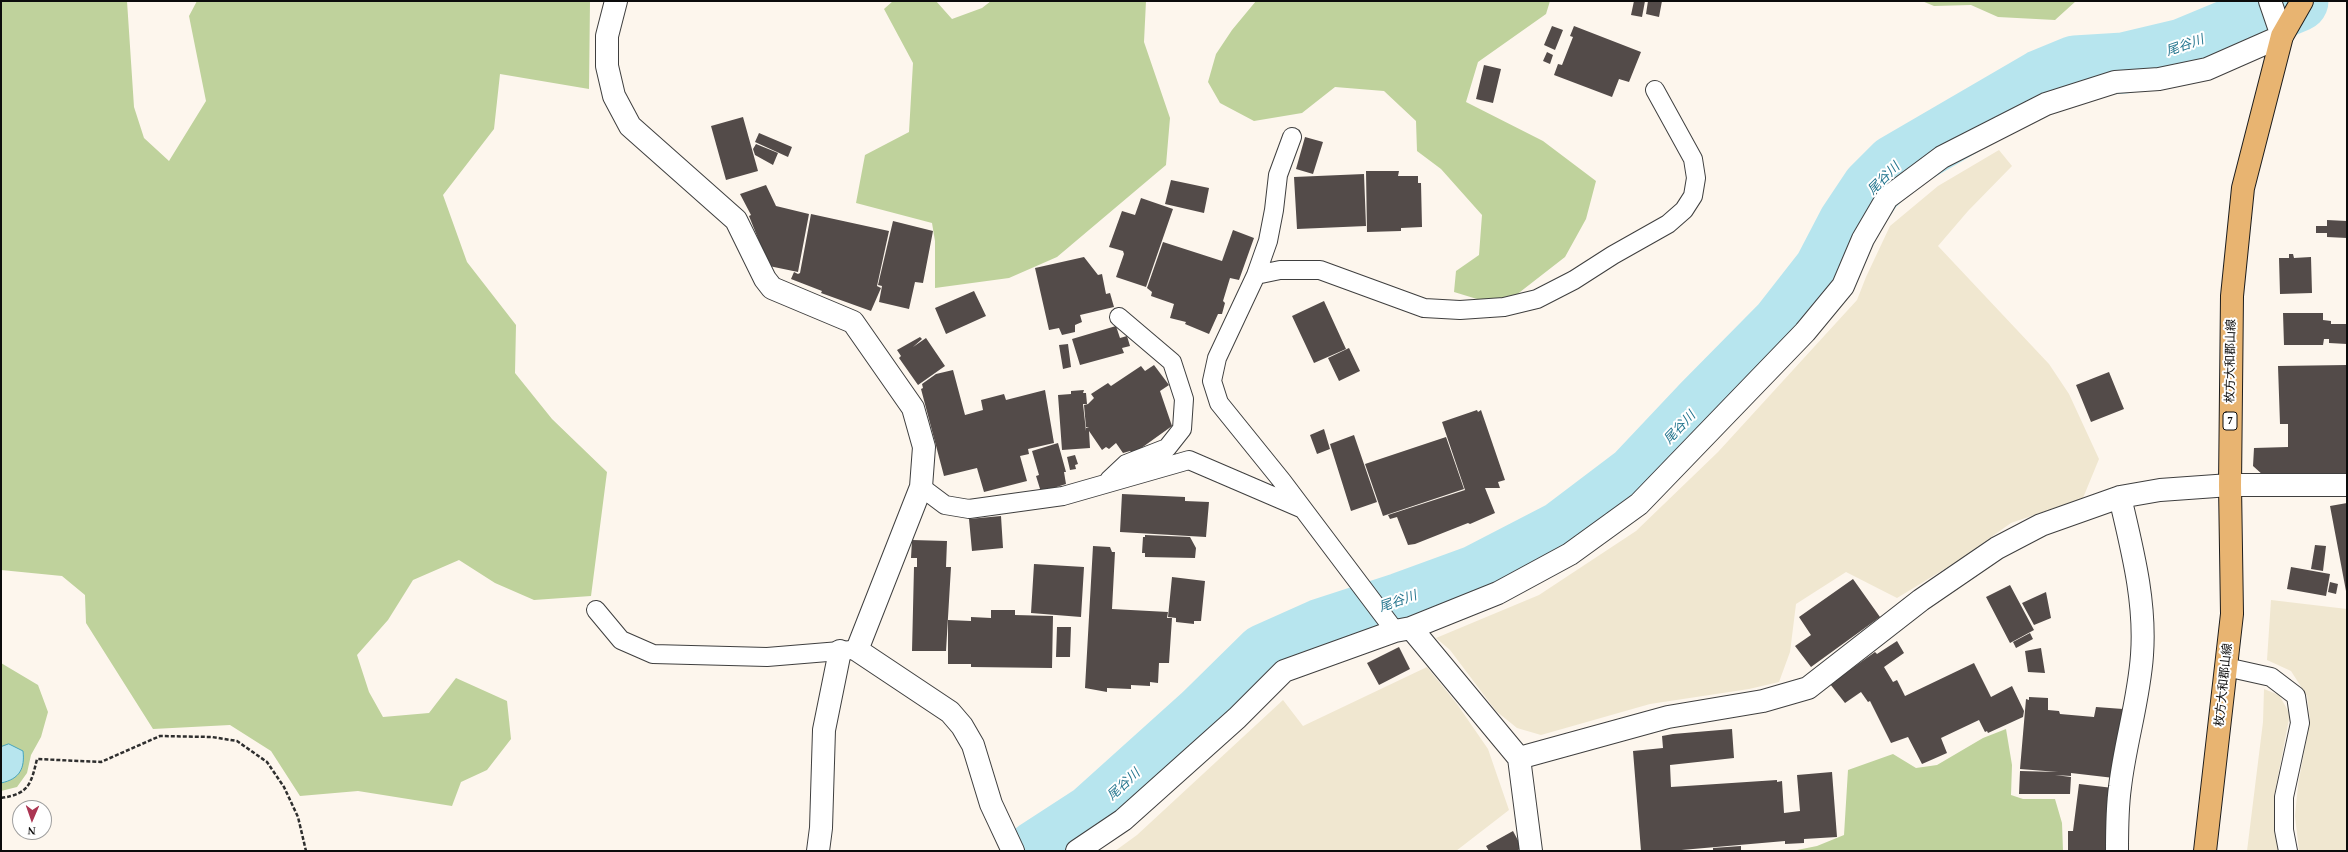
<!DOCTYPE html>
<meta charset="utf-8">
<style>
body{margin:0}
#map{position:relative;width:2348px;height:852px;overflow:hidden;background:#fdf6ed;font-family:"Times New Roman",serif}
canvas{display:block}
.frame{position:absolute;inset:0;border:2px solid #0c0c0c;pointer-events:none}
.north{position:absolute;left:12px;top:800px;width:40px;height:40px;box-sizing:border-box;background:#fff;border:1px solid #9e9e9e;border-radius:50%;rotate:182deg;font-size:11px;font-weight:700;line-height:16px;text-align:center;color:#0c0c0c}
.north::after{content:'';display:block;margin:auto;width:14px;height:18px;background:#ab3552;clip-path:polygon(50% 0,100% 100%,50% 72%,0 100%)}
</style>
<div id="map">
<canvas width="2348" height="852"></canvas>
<div class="frame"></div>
<div class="north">N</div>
</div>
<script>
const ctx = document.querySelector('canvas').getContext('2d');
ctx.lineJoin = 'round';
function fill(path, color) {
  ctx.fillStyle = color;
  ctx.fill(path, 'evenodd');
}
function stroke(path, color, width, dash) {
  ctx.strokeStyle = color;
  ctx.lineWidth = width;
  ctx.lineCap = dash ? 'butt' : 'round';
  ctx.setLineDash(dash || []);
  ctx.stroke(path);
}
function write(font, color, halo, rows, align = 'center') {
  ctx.font = font + ' "Times New Roman","Noto Sans JP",serif';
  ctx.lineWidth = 4;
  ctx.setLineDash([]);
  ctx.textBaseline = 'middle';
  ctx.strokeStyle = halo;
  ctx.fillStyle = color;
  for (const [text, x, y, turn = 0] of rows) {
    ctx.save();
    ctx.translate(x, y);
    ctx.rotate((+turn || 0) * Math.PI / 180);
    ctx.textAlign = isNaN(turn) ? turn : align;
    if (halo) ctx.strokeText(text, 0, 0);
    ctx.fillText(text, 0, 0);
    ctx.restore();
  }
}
fill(new Path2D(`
 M1999,150L2012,166L1968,211L1938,246L2049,364L2069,394L2099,459L2083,498L2011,523L1956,562L1897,598L1846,572L1796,604L1790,652L1779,682L1749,689L1650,704L1541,735L1517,728L1496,711L1450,650L1436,638L1539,595L1636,531L1718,452L1857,300L1866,277L1890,226L1938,186Z
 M2271,600L2347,609V851H2299L2295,816L2298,785L2310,719L2307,696L2291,671L2267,660Z
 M1427,667L1457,704L1488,749L1509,810L1456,851H1115L1137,835L1283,700L1303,726Z
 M2264,689L2279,695L2290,714L2274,797L2279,851H2247L2263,722Z`), '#f0e7d0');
fill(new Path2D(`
 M1,1H127L134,107L144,138L169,161L206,101L189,16L197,1H590L589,89L500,74L494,129L443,195L467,262L516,325L515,373L552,419L607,472L591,596L534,600L495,583L459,560L413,580L388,620L357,655L369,692L383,717L429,713L456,678L507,701L511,739L487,770L461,782L452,806L358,791L300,796L271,751L230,725L153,729L86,623L85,595L62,576L1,570Z
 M893,1H936L952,19L982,8L991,1H1146L1144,42L1170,118L1166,165L1057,257L1009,278L935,288V241L932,223L856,203L865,155L909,132L913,63L884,9Z
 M1256,1H1550L1546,14L1478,62L1466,102L1543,141L1596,181L1586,219L1565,257L1511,299H1477L1454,292L1456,271L1479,255L1482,215L1441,169L1417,151L1416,121L1384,91L1335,87L1302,113L1254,121L1220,103L1208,82L1216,54L1232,30Z
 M1922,1H2076L2055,20L1998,17L1971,5L1934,6Z
 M1,663L38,685L48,712L41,737L31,755L27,773L17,787L1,791Z
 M2006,729L2012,765L2011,795L2023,799H2055L2062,823L2063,851H1792L1817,846L1844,835L1848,770L1893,754L1916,768L1937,765L1983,738Z`), '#bfd29c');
const water = new Path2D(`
 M9,744L23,751C25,768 20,779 1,783V747Z`);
fill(water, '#b7e5ee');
stroke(water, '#47a5bd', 1);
stroke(new Path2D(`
 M1036,851L1093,814L1203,715L1265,654L1321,629L1401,603L1475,576L1562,531L1636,475L1703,404L1781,325L1824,270L1848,224L1872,188L1895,165L2041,80L2075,66L2124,63L2183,49L2298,1`), '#b7e5ee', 61);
fill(new Path2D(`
 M1634,1H1645L1642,17L1631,15Z
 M1648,1H1662L1659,17L1646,14Z
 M1552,26L1563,30L1555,50L1544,45Z
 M1574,26L1641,52L1629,82L1619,79L1612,97L1554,75L1558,64L1562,65L1573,37L1570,36Z
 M1547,52L1553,55L1550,64L1543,61Z
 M1484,65L1501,69L1493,103L1476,99Z
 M743,117L758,171L726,180L711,126Z
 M759,133L792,147L788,157L755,142Z
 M1305,137L1323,142L1313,174L1296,169Z
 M756,144L778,153L773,165L755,155L753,149Z
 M1366,171H1399L1398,176H1418V183H1421L1422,227L1401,228V231L1367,232Z
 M1364,174L1366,226L1297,229L1294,177Z
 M1171,180L1209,188L1204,213L1165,204Z
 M766,185L776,206L809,214L798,272L769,266L749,216L751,215L740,194Z
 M1141,198L1173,209L1146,287L1116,277L1124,254L1123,251L1109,247L1122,211L1135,215Z
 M811,214L889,231L877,286L881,288L871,311L821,293L822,291L791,279L794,272L798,274L800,273Z
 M2327,220L2347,221V238L2327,237V233H2316V226H2327Z
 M893,221L933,231L923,283L915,282L909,309L879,302L882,286L878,285Z
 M1233,230L1254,238L1239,280L1230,278L1223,301L1225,303L1222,314H1218L1209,334L1185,324L1186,322L1170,318L1174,304L1151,296L1152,292L1147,288L1163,242L1222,261Z
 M2289,254H2293L2294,258L2311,257L2312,293L2280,294L2279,258H2289Z
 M1084,257L1098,275L1102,274L1106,294L1110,293L1114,307L1080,315L1082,322L1075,325V332L1062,335L1059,328L1049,330L1035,268Z
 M974,291L986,316L946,334L935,308Z
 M1324,301L1346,349L1314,363L1292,316Z
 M2283,313H2323V320L2331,321V324H2347V344L2329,343V339H2324L2323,345H2284Z
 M1116,326L1120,338L1127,336L1130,346L1122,348L1124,353L1080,365L1072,339Z
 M920,337L922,339L913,347L926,338L945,366L918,385L899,358L901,356L897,350Z
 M1068,344L1071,367L1063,369L1059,345Z
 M1349,348L1360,371L1339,381L1328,358Z
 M1154,365L1169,385L1160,391L1172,426L1133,454L1130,451L1123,453L1116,443L1109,449L1106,447L1102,450L1089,431L1090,448L1062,450L1058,395L1071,394V391L1084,390L1083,393H1086L1087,404H1083L1086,431V428L1089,427H1086L1084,405L1088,404L1094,398L1091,394L1108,383L1111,386L1141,366L1145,371Z
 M2347,365V473L2263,475L2253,466L2254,448L2288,447V424H2280L2278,366Z
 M953,370L965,415L983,410L981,400L1004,394L1006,400L1045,390L1054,443L1028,449L1029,454L1020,456L1027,481L984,492L977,468L944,476L921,389L923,388L922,384L936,374Z
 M2109,372L2124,409L2091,422L2076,385Z
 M1477,410L1478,412L1481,410L1505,480L1498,482L1500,488H1485L1495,513L1470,524L1468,523L1415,544L1408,545L1397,517L1390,519L1388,515L1465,490L1442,422Z
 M1324,429L1330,449L1317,454L1310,435Z
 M1354,435L1377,502L1351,511L1330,444Z
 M1446,437L1464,489L1383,516L1365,464Z
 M1058,443L1066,472H1064L1066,484L1041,492L1036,476L1039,475L1032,451Z
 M1075,455L1078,464L1075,465L1076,469L1070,470L1067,457Z
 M1122,494L1185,497V501L1209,502L1206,537L1120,532Z
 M2347,503V591H2346L2330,506Z
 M1001,516L1003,548L972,551L969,519Z
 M1145,535L1190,537L1196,548L1195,558L1145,557V553H1142L1143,537H1145Z
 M912,540L947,541L946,567H951L946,651H912L914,567H917V558H911Z
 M2315,545L2326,546L2323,571L2311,569Z
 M1093,546L1110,547L1112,552H1115L1112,609L1168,612L1167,618H1172L1169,663H1159L1158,683L1150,682V686L1131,685V689L1107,688V692L1085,688Z
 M1034,564L1084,567L1081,617L1031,613Z
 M2291,567L2330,574L2326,596L2287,589Z
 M1172,577L1205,581L1201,621H1194V624L1176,622V618L1168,617Z
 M1853,579L1880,617L1811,667L1795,646L1811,635L1799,617Z
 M2330,582L2338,584L2336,594L2328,592Z
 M2010,585L2034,630L2010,643L1986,597Z
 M2046,592L2051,618L2034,625L2022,603Z
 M991,610H1015V615L1053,616L1052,668L971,667V664H948V620L971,621V617L991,618Z
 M1057,627H1071L1070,657H1056Z
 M2030,633L2033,639L2016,648L2013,642Z
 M1897,641L1904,653L1884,667L1893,682L1897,680L1905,696L1974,663L1991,697L2012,686L2024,711L2023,717L1988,733L1987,731L1985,732L1979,720L1941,738L1947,753L1922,764L1908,737L1891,743L1870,701L1868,702L1861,692L1845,703L1830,684L1875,652L1877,654Z
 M1399,647L1410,669L1379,685L1367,663Z
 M2041,648L2045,673L2028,672L2025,651Z
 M2029,697L2048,698V710L2059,711L2060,714L2094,717L2096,707L2123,709L2114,778L2071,773V776L2055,775L2071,777L2070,794H2019L2020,771L2058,772L2020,769L2026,699L2029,700Z
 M1732,729L1734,758L1670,765L1671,787L1777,780V782L1782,781L1784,813L1800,811L1797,775L1832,772L1837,837L1804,839V843L1785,844V841L1670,851H1641L1633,751L1663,748L1662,736L1673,734Z
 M2079,784L2113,788L2109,851H2068V831H2073Z
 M1513,831L1522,848L1516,851H1489L1486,846Z
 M1741,846V851H1713V848Z`), '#534b49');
const service = new Path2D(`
 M1292,137L1278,175L1274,210L1268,241L1256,275L1217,358L1212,381L1219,403L1282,481L1395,631
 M1256,275L1280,270H1320L1424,308L1460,310L1504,307L1537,299L1574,280L1613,255L1668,224L1684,210L1693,196L1696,178L1693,159L1655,90
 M1109,480L1126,464L1167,448L1182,429L1184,399L1172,362L1119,317
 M921,487L945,505L969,509L1063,496L1189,460L1303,509
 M596,610L621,640L653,654L767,657L852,650
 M2226,667L2271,677L2296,696L2300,723L2284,797V830L2288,851`);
const minor = new Path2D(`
 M616,1L607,36V66L614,96L630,126L736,220L765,279L772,288L853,322L913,408L924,447L921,487L857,650L950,712L962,726L973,745L991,804L1013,851
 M2270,1L2282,36L2207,69L2159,79L2115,82L2046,104L1942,157L1887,198L1863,239L1843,286L1805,332L1639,504L1570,554L1498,593L1411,628L1519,758L1668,717L1763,701L1808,688L1921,600L1997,548L2041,525L2120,497L2160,490L2230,485H2347
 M1519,758L1531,851
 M818,851L821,828L824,730L840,651
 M1077,851L1123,820L1237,718L1284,671L1395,631L1411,628
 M2117,851C2117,830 2117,808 2120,787C2125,743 2139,700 2142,655C2146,601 2132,549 2120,497`);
const primary = new Path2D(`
 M2205,851L2232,614L2230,485L2232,296L2243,188L2282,36L2302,1`);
stroke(service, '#3f3f3f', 20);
stroke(minor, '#3f3f3f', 24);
stroke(primary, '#1d1d1d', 24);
stroke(new Path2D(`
 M1,798C29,794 31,784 37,759L101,762L160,736L212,737L237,741L267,762L284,787L298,817L306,851`), '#2e2e2e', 2.5, [4, 2]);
stroke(service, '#fff', 18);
stroke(minor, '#fff', 22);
stroke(primary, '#e8b471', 22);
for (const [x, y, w] of [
 [2230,421,14]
]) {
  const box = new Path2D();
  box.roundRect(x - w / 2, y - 9, w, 18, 3);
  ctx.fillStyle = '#fff';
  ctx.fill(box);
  stroke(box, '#0c0c0c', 1);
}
write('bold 11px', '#0c0c0c', null, [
 ["7",2230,421]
]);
write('12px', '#0c0c0c', '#fff', [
 ["枚方大和郡山線",2231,361,-89],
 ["枚方大和郡山線",2224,685,-84]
]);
write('italic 13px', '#24758e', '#fff', [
 ["尾谷川",2185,46,-19],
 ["尾谷川",1884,179,-45],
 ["尾谷川",1680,428,-47],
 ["尾谷川",1398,602,-19],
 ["尾谷川",1124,785,-43]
]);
</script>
